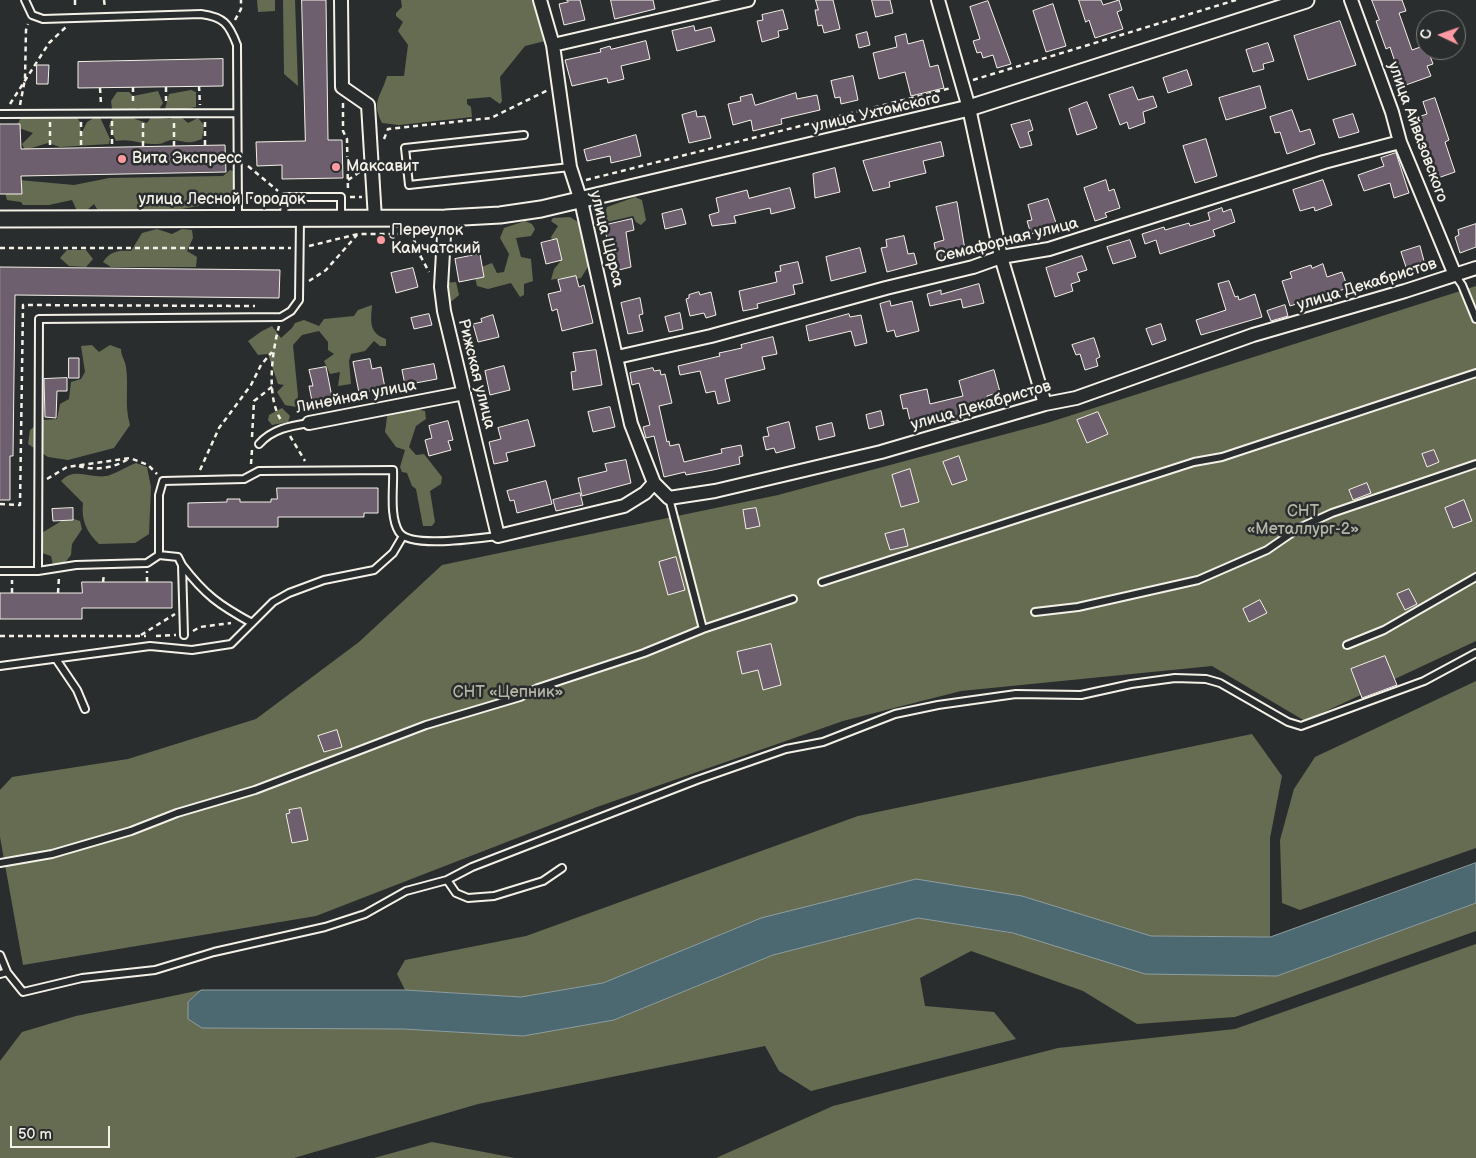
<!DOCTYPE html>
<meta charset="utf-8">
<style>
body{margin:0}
#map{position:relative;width:1476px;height:1158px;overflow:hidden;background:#2a2d2e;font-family:"Balsamiq Sans",sans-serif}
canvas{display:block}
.north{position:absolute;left:1416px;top:10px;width:50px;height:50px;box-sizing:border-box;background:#2a2d2e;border:1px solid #7b7b78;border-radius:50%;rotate:273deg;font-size:14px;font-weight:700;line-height:20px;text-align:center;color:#f4f1e8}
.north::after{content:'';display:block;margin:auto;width:18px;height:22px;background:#ff9aa2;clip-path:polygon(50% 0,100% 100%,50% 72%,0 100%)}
.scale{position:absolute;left:10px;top:1126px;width:100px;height:22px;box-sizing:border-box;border:2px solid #f4f1e8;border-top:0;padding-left:6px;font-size:15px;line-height:18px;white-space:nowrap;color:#f4f1e8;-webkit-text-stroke:4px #2a2d2e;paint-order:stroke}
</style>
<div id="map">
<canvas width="1476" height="1158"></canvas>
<div class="north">С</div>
<div class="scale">50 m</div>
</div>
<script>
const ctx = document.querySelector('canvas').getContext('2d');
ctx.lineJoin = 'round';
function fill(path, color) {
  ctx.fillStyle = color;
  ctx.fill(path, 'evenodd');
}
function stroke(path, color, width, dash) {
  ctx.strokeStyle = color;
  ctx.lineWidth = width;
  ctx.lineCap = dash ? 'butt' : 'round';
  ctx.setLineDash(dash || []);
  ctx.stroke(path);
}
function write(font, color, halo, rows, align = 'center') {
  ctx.font = font + ' "Balsamiq Sans",sans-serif';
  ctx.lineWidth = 5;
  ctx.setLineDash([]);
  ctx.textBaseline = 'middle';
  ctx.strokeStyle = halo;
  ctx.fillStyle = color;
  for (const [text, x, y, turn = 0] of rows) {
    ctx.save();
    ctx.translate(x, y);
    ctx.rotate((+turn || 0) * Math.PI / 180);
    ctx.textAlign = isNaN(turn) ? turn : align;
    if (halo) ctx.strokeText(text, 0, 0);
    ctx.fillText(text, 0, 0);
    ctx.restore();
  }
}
fill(new Path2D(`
 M257,0H275V11L258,12Z
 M283,0H295L298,86L284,74Z
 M401,0H534L545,41L525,46L500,77L502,101L500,104L490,97L467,99V104L471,107L472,117L399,125L382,123C371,101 381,97 387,76H404L408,45L398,31L403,22L396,16V13L402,7Z
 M191,90L196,92V107L176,111L165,109L169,94Z
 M158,91L163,103L158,111L150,113L138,108L132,111L135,119L147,123L151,117L170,119L179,115L188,123L198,118L204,125L202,139C187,145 187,141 172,140C167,140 163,144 158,144C143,145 130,138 116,141L109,126L113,116L111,101L117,92H129L133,96Z
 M28,111L33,117L76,116L80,122L81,134L87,122L99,115L110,139L109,144L60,147L48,143L25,150L22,144L33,133L16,127L24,112Z
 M230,170L233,171L234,193L228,201L164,212H99L94,204L86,211H77L72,200L49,205H23L21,202L7,200L4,189L19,180L74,185L109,178L223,176Z
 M635,197L642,200L646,220L641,225L636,222L633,216L607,222L605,213L607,207Z
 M570,217L581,224L591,262L581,278C570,281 562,277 551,280L554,269L560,262L551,237L558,226L551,221L553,218Z
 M525,221L532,224L535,229L531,236L516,238L521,257L531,259L533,281L524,284V295L520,297L511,283L488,289L477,286L475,277L479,268L492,263L497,273L504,272L509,254L500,238L504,228Z
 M157,229L172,234L182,229L192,230L193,238L187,251L197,257L196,267H111L103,262C110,251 119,250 131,251L142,233Z
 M67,250H86L93,259L86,267L69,266L60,258Z
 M456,282L459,295L447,305L445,283Z
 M1476,286V641L1305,721L1212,666L961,691L843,721L597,807L316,916L23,965L0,837V790L12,777L128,759L256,719L359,642L442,565L778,495L1047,423Z
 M372,305C371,320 368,333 386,339V346H380L374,341L365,351L351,354L349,361L351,384L338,386L340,372L330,374L324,361L334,354L328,350V342L319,331L302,335L293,345L298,396L296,407L285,405L277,392L284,385L278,384L268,354L258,355L248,341L262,331L272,326L281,338L292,328L295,323L304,320L319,326L324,319L354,316L358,310Z
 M92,345L99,352L110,345L121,349C121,356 125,360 126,367C129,387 124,405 130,425L114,448L68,460L48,457L28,444L30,430L43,420L57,419L60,404L69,399L71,382L81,379L85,372L81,346Z
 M409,397L417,409L425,411L426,419L416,426L409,447L416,455L424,454L442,477L441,484L430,491L435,522L432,526H423L416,489L412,486L407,473L402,472L400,467L405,450L396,447L385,432L387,417L401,399Z
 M282,408L290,416L288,422L272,425L268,420L269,415Z
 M136,463L147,467L151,487L149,534L135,543L99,544C86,532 81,519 83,503L61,481C75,465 94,481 110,475C119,472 127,466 136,463Z
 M68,517L80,521L82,529L72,544L71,555L63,565H53L51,556L39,552L40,534Z
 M1476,681V848L1300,910L1282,903L1280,840L1294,789L1315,757Z
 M1252,734L1282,776L1270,838V937L1151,936L1022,896L761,918L603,983L521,997L405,990L397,974L405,960L526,936L858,816Z
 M1476,903V931L1235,1017L1137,1024L1083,991L971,951L920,978L925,1006L994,1012L1016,1039L811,1091L779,1071L765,1046L478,1104L294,1158H0V1061L22,1032L76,1016L201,990L188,1002L403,1029L523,1036L614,1020L773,955L918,918L1277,976Z
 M1476,944V1158H716L833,1106L1058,1048L1235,1029Z
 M432,1142L515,1158H374Z`), '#666c52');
const water = new Path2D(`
 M1476,863V903L1277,976L1145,974L1013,933L918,918L773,955L614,1020L523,1036L403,1029L202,1028L188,1019V1002L201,990H405L521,997L603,983L761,918L916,879L1022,896L1151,936L1270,937Z`);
fill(water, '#4c6871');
stroke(water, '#8f9fa1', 1);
const building = new Path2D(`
 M302,0H326L328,140H342L343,178L282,179V165L257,166L256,142L305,141Z
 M567,0H580L585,20L564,25L559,4L568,2Z
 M611,0H653L655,9L615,19Z
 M816,0H833L840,29L824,33L822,25L818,26L815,10H818Z
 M872,0H890L893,13L876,17Z
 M1079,0H1101L1103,5L1119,0L1122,10L1117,12L1123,29L1095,38L1089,20L1086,22Z
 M1372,0H1402L1406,11L1399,13L1412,50L1426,45V50H1428L1433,64L1427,66L1431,76L1403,86L1390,47L1386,49L1376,21L1379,20Z
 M988,1L1011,64L997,68L993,55L983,58L981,52L977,53L973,41L980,39L970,7Z
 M1053,4L1066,46L1046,52L1033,11Z
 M783,10L788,29L778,31L779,37L762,42L757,21L763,20L762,15Z
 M1340,21L1356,65L1308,80L1294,36Z
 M694,26L695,31L711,27L715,41L677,51L672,31Z
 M867,32L870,45L859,48L856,35Z
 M906,34L908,44L923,40L930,67L938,65L944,88L911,96L905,72L879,79L873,53L897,47L895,37Z
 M646,41L650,59L621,66L624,79L608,83L607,78L572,86L565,60L601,52L600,49L610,46L611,49Z
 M1268,43L1274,61L1263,64L1264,69L1253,72L1246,50Z
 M223,59V86L78,88V62Z
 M37,65H49L48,84H37Z
 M1187,70L1192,85L1168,93L1163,78Z
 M853,76L858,100L841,104L840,97L835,98L831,81Z
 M1260,86L1266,108L1226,120L1219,98Z
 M1133,87L1138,100L1153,96L1157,107L1143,112L1145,123L1129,129L1127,122L1120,125L1109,95Z
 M796,93L797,99L817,95L820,110L781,119L782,124L753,131L751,120L733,125L728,104L741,101L740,97L752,94L755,105Z
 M1435,98L1449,140L1445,142L1455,172L1435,179L1412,119L1427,114L1423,102Z
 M1087,102L1097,128L1077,135L1069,109Z
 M1292,110L1300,132L1310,129L1315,144L1287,154L1280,132L1275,133L1270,117Z
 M696,111L697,117L705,116L711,138L689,143L682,115Z
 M1353,114L1359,132L1339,138L1333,120Z
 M1030,120L1033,130L1028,132L1032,145L1020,148L1011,125Z
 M0,124H20L21,149L225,145L226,172L21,176L22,194H0Z
 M636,135L641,156L611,163L610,156L587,161L584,150Z
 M1206,139L1217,176L1195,183L1183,146Z
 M941,142L944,156L923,161L926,173L889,182L890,187L873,191L863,161Z
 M1396,153L1409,193L1394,198L1390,183L1364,191L1358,175L1384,166L1381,158Z
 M835,168L840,192L815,198L813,174Z
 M1106,180L1109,191L1114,189L1120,208L1105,213L1107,217L1095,221L1084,188Z
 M1323,180L1332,205L1315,211L1314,207L1300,211L1293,190Z
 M790,188L795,208L771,214L770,208L734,216L736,223L712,226L709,215L719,212L716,198L747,190L749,198Z
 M1048,199L1057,226L1031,234L1027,221L1032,220L1028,205Z
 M957,202L966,256L951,259V256L937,259L934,243L944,240L936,207Z
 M1222,208L1223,212L1231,209L1235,222L1213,230L1215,236L1160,254L1156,240L1145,244L1142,234L1164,227L1165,230L1189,223L1190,226L1210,220L1208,213Z
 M682,209L686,224L665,229L662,214Z
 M632,219L634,230L626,232L631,267L619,270L614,250L610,251L605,230H607L606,225Z
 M1476,224V247L1460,253L1455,237L1459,235L1458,230Z
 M904,236L908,254L914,253L917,264L887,272L881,248L887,247L886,240Z
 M557,239L562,260L546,264L541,243Z
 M1130,240L1136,257L1113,264L1107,247Z
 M1420,246L1424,261L1406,267L1401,252Z
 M860,248L866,272L831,281L826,257Z
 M480,254L484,277L459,282L455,259Z
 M1082,256L1087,270L1077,273L1080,281L1071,284L1073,291L1055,297L1046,268Z
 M798,262L803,283L793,285L795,294L757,304L758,308L743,311L739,291L777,282L775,272L781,271L780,266Z
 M1323,264L1327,277L1342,272L1348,288L1290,306L1282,281L1292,278L1290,272L1311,265L1312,268Z
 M0,267L280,270L279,298L15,295L13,456H10V500H0Z
 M413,268L418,287L396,293L391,273Z
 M576,276L579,287L584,285L593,323L562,331L557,309L552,311L548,294L561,291L558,280Z
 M1229,281L1235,297L1238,296L1239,300L1255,294L1262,317L1201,335L1196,320L1226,310L1218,284Z
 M979,284L984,303L963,308L961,299L930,306L927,294L941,290V294Z
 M699,292L700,295L711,292L716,315L706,318L704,313L690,316L686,299L689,298V295Z
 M640,298L643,314L639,315L643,331L628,334L621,303Z
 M890,301L891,306L912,301L919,331L896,337L894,330L887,332L880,304Z
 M1285,305L1288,316L1271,321L1267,311Z
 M680,313L683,329L669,332L665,317Z
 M429,314L432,325L414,329L411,318Z
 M849,314L850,317L861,315L867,343L855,346L851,331L809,341L806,326Z
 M493,315L499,337L478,342L473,324L482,322L481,319Z
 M1161,324L1166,340L1152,345L1146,329Z
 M773,337L777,354L762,357L765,369L725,379L730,401L718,404L715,391L706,393L700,371L680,375L678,366L720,356L719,353L742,348L741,345Z
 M1094,338L1100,357L1096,359L1098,366L1085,370L1080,354L1076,355L1072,345Z
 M596,350L602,385L573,390L571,372L576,371L573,353Z
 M69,358H79V378H69Z
 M370,359L372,369L381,367L385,388L359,393L353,362Z
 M434,364L437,379L405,385L402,370Z
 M504,366L510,390L490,395L485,371Z
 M326,367L332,397L312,401L309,386H313L309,370Z
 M653,368L654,371L660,370L661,375L665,374L672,403L659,406L667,442L669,441L670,446L679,444L684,462L722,453L721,449L741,445L743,456L739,457L740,464L713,470L686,475L685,472L664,477L654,436L646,438L643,427L650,425L639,383L632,385L630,373Z
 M994,370L1000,392L987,396L988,399L961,407L964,419L951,422L949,416L934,419L933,416L910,421L907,408L903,409L900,395L927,389L930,404L963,396L959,381Z
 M67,378V391H57L56,418L45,417L44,379Z
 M610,407L615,427L593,432L588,412Z
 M881,411L884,425L869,429L866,415Z
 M1098,412L1108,434L1087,443L1077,420Z
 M528,420L535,446L506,453L508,461L494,464L489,442L501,439L498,428Z
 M448,421L453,440L448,441L451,450L429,456L425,440L432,438L429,426Z
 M789,422L795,448L776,453L774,448L766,450L763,437L769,436L767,428Z
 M832,423L835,436L819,440L816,427Z
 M1434,450L1439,462L1427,467L1422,454Z
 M959,456L967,480L952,485L943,462Z
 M626,460L631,483L582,496L578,478L607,471L605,464Z
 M910,469L919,502L901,507L892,475Z
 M546,481L552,504L517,513L514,500L510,501L507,491Z
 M1367,483L1371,493L1353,500L1349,490Z
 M277,488H378V513H364V517H278V527H188V503L227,502V499H240V502H271V499H277Z
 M580,493L583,505L556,511L553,500Z
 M1464,500L1472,521L1453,528L1445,508Z
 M73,508V520L53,521L52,509Z
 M756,508L760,526L746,529L743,510Z
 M904,529L908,546L890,550L885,534Z
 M676,557L685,590L668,595L659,562Z
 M82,582H172V608H82V619H0V593H82Z
 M1409,589L1417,604L1405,610L1397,594Z
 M1260,600L1267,613L1249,622L1243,609Z
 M771,644L781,685L763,690L758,670L742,674L737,652Z
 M1385,656L1397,685L1362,698L1351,669Z
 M337,730L342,747L324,752L318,736Z
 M301,808L308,840L292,843L286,814L290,813L289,810Z`);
fill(building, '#6d5f6d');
stroke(building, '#f4f1e8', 1);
const service = new Path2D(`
 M25,0L32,15L43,19L201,14C224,17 229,24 237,45L238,217
 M0,114L237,113
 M524,135L405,148L409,185L570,167
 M284,218L285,197H341V217
 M1455,275L1462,285L1476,319
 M259,444C272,429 290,426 309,423
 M159,555L178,557L182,565L184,635
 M182,565C205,595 219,605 252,623
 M0,571H38L76,565L147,563L159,555V495L163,481L244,479L259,471L393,470C394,487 389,516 399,532C410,549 479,538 498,536
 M38,571L39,319L281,317L291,311L299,300L300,219
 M822,582L1194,462L1222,457L1476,373
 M1035,612L1078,607L1198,580L1267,550L1299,528L1332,513L1476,464
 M703,629L793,599
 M1347,645L1384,630L1476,577
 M56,659L77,690L85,709
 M0,666L150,646L192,650L231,644L273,602L289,593L324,580L374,570L393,553L403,536
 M0,863L52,854L131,831L177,813L255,790L426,725L520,697L538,688L644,653L703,629L669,498
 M447,880L456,893L468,898L494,896L543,881L562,868
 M0,955L7,972L23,992L82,978L155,970L214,952L325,927L365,914L406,891L447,880L472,867L697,780L786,749L823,742L895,714L938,705L1016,694L1081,695L1131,684L1175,678L1206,679L1220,683L1288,722L1301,726L1424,681L1476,653
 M0,974L7,972`);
const minor = new Path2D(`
 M341,0L342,87L368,105L375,219
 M540,0L553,45L570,167L581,201L631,424L654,483
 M938,0L969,108L1001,257L1045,404
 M1351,0L1392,112L1400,142L1455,275
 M553,45L748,0
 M445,218L441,287L444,311L498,536L624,506L645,493L654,483L669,498L715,491L881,452L1045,404L1076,398L1253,335L1405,291L1476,268
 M617,357L711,336L886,288L973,267L1001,257L1049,249L1324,162L1400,142
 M309,423L464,393`);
const tertiary = new Path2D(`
 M0,219L445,218L500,215L541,209L969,108L1306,0`);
stroke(service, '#f4f1e8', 10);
stroke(minor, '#f4f1e8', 16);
stroke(tertiary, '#f4f1e8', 19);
stroke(new Path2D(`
 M75,0V8
 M104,0L105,8
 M235,20L241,9V0
 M973,80L1236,0
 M199,86L200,105
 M133,87V103
 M166,87V105
 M100,88L101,104
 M343,103V131L347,139L348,192
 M10,104L49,43L66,27
 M20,105L25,79L26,30L28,24
 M112,121V147
 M50,122V148
 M81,122V148
 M205,122V146
 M143,123V147
 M174,123V146
 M384,139L388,129L491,118L548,90
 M248,166L278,191
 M348,180L361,171
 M586,180L951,88
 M350,197H362
 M247,198L276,197
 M390,236L421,257L429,272
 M309,246L358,234H409L414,240L421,257
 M0,248H291
 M309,281L326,270L357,235
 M279,326C272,352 266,397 281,420
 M290,436L305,461
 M252,437L254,401L273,386
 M251,464L252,450
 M79,466C94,471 115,468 128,459
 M200,470L219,428L251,385L261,365L272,352
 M47,479L67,467L130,458L148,465L157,474
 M0,504L20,505L23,305L255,306
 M103,582L104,574
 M147,582V571
 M12,593V580
 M58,593L59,577
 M193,631L200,627L231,623
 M141,635L175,614
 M0,636H146
 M156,636L176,635`), '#f4f1e8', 2.5, [5, 4]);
stroke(service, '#2a2d2e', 6);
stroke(minor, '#2a2d2e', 12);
stroke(tertiary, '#2a2d2e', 15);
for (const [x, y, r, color] of [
 [122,159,5,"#ff9aa2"],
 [336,167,5,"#ff9aa2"],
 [381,240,5,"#ff9aa2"]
]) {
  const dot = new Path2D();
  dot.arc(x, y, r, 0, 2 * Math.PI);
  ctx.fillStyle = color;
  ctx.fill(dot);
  stroke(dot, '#2a2d2e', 2);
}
write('16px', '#f4f1e8', '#2a2d2e', [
 ["улица Ухтомского",876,113,-13],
 ["улица Айвазовского",1417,132,70],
 ["улица Лесной Городок",222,200],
 ["улица Щорса",606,239,76],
 ["Семафорная улица",1007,241,-14],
 ["улица Декабристов",1367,285,-17],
 ["Рижская улица",476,374,76],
 ["Линейная улица",356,397,-11],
 ["улица Декабристов",981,406,-16]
]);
write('16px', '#f4f1e8', '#2a2d2e', [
 ["Вита Экспресс",132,159],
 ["Максавит",346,167],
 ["Переулок",391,231],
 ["Камчатский",391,249]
], 'left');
write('16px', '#b4b5a4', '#2a2d2e', [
 ["СНТ",1303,512],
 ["«Металлург-2»",1303,530],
 ["СНТ «Цепник»",508,693]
]);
</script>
